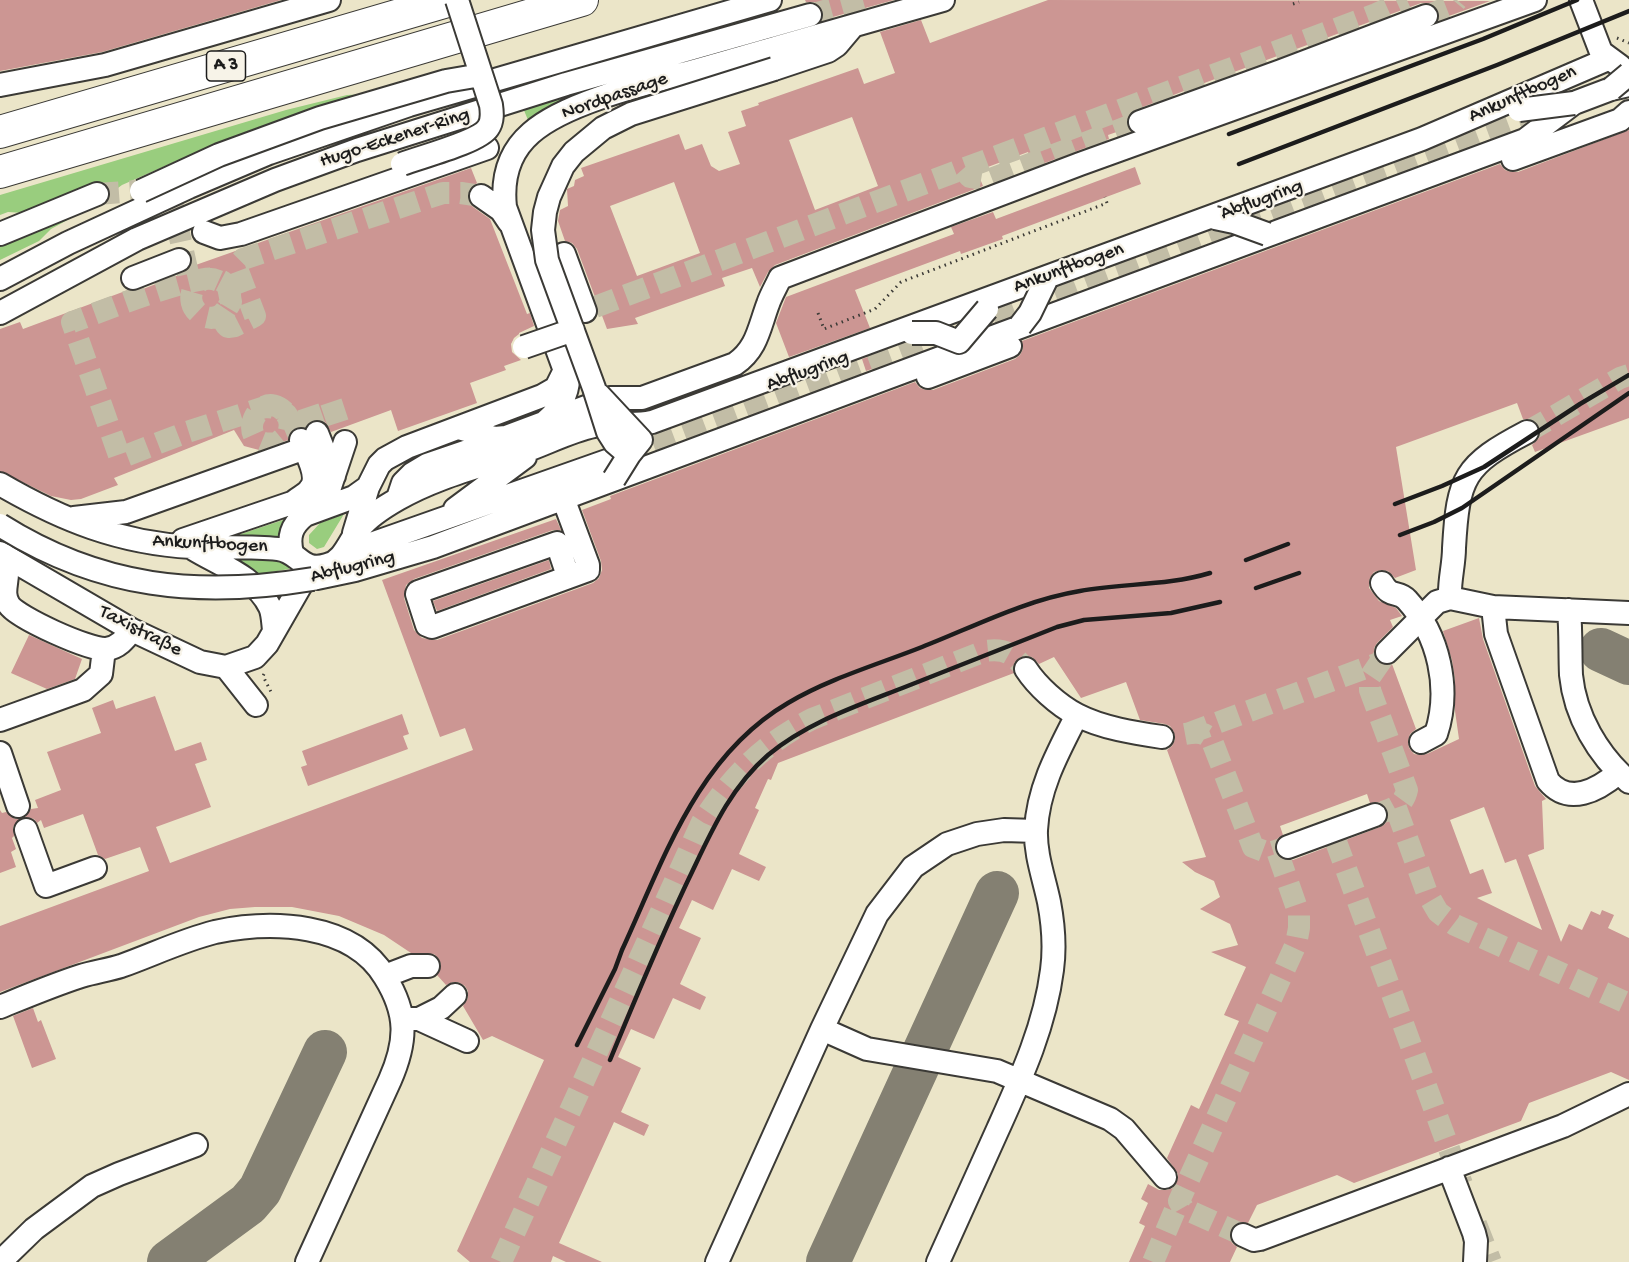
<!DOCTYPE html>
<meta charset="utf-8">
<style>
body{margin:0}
canvas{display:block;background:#ebe5c8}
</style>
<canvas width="1629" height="1262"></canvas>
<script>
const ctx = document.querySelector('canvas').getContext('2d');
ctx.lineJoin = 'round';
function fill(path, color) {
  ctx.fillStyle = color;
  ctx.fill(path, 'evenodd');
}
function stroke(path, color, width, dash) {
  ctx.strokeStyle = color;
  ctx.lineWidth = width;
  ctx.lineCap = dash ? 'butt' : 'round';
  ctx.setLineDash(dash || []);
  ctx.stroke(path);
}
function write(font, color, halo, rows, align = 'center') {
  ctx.font = font + ' "Gochi Hand",sans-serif';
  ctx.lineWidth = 4.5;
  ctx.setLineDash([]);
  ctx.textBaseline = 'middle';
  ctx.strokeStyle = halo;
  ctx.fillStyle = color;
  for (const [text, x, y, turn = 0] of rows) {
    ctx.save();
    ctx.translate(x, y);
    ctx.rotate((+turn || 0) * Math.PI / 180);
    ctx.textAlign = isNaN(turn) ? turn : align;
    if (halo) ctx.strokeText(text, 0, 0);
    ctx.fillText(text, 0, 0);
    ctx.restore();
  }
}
fill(new Path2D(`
 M607,84L551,107L528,120L523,108Z
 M367,94L256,128L199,151L122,185L99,202L24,213L8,212L0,215V195L286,110L347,95Z
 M84,211L51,229L39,241L0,260V247L4,243Z
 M344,514L324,547L317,549L309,543V535L320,523Z
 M286,519L278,538L238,537V535Z
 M229,557L274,558L290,567L289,569L254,575Z`), '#99cd7e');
stroke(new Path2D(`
 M1601,650L1629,663
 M169,1262L248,1204L260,1190L325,1052
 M828,1262L997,893`), '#848072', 44);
fill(new Path2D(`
 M0,0H281L102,52L0,71Z
 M805,0H894L822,20L823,12L820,6L814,2H806Z
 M1048,0L1490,1L1438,20L1439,12L1435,6L1429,3H1421L1207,82L1135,110L1129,114L1127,119L1128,128L1108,135L1109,139L1034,167L1028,152L977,171L983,186L775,265L768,272L760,287L752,268L722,278L725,286L635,318L638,324L607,329L577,249L572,243L565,241L558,221L560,210L568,206L567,189L574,186L575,180L584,176L581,168L679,134L685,150L702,144L711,166L719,171L740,164L728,132L746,126L741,111L759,105L758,103L858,68L864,84L895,73L880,32L921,20L930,43ZM852,117L878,186L815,210L789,140ZM674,182L700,253L637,276L610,206Z
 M1629,130V418L1535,452L1532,445L1539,438L1540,432L1539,426L1533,420L1523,419L1517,403L1396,447L1416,570L1395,578L1388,571L1381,570L1374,572L1370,578L1369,583V588L1379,601L1396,608L1402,616L1390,620L1393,627L1377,643L1374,648V655L1377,661L1383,665L1392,664L1416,729L1410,734L1408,741L1409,748L1414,754L1420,755L1427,754L1459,739L1455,711V679L1452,660L1443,631L1479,618L1483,639L1535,786L1546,799L1542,801L1544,849L1528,855L1561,942L1569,924L1582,930L1591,911L1600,915L1602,910L1614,915L1608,928L1629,938V1080L1611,1072L1529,1103L1521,1121L1354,1183L1337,1175L1257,1205L1248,1223L1241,1222L1235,1224L1231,1229L1230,1237L1232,1243L1237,1247L1230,1262H1129L1145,1226L1139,1223L1148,1203L1141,1199L1148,1184L1159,1190H1167L1173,1188L1177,1182L1178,1174L1167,1158L1191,1105L1199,1109L1239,1021L1224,1015L1246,967L1211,952L1238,945L1230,924L1200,909L1220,897L1214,881L1195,872L1182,862L1206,857L1167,750L1172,746L1175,740L1174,732L1170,726L1165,724L1140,720L1126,682L1081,698L1054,657L1039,664L1032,657L1025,656L1019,658L1014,663V673L778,763L771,780L768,779L755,808L759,810L739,854L766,867L759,881L732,869L713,910L692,900L679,928L701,938L680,984L706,997L700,1010L673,998L654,1039L631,1029L618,1057L641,1068L621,1112L649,1125L644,1136L614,1122L559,1243L602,1262H566L553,1256L551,1262H470L457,1251L544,1060L492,1036L483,1040L463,1006L468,998V991L465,986L458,982H453L446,985L437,975L441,965L439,959L434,954L411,953L384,935L339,916L292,907H255L230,909L199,917L0,992V926L149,871L140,847L105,859L98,855L83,814L44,828L41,820L37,823L34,819L25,817L31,809L38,808L35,800L61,790L47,752L101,733L92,708L113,700L116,709L155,696L175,751L201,742L207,760L195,764L211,807L156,827L170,863L353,795L473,750L465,728L440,737L382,580L556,519L561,530H553L414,579L406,585L404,598L414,630L422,638L437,640L593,583L599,578L602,570L601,561L582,510L611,499L610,496L915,382L920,388L926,390H933L1015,359L1020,355L1023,349L1022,341L1500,164L1505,170L1511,172H1518ZM1367,794L1370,803L1378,802L1383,804L1387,810L1388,818L1385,824L1380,827L1293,860H1285L1279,857L1276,852L1275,844L1278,838L1283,835L1280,826ZM1484,807L1505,863L1516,859L1542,930L1477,898L1492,893L1483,869L1470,874L1450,820Z
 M1135,167L1141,184L1002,236L1003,239L961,254L960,251L855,290L870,328L789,357L776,323L786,297L954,234L951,227L993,212L996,219Z
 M471,168L477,183L470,189L468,195L469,201L473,207L490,219L527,314L530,313L534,326L519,333V334L514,338L511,344L512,352L521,360L504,366L506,370L470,383L477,403L398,431L391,410L331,432L325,422L320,420H313L305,427H297L291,431L288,440L259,450L244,446L234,430L114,478L118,485L81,499L71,500L51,496L0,471V329L20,322L23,329L128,290L138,291L184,273L190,267Z
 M879,353L884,365L866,371L862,359Z
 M549,560L551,569L437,611L433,601Z
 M29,635L82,659L75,679L47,689L11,673Z
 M402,714L409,734L403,736L408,749L308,786L301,767L307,765L302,751Z
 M0,810L2,813L6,812L15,819H19L13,827L14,836L12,838L16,849L11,852L16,867L0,873Z
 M33,1008L38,1022L41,1020L56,1059L32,1068L13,1016Z`), '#cc9693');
stroke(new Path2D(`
 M810,15L864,0
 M1426,16L1452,6L1457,0
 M963,169L970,177L988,180L1140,122
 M97,194L150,190L162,191L172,202L189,278
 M595,307L1376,14L1407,0
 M331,402L340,429
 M308,407L317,433
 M1527,432L1620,378L1629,375
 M301,440C297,433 295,424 290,418C260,376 229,451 277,443L288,434C294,415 283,407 265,407L187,432L120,458L72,322C98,313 196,273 217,279C242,286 228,327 203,316C178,304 196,261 228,287L231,302C226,310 219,319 228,327L235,326L255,316L238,271V264L243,259L443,193H461L481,196
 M622,455L1540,109
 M1383,658L1370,677V690L1407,790C1404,804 1395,808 1383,812
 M1185,734C1196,732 1205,731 1212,741L1253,847L1269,853L1288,847
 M1187,734L1379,663
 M1396,808L1427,893L1438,912L1455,925L1629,1004
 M1335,839L1462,1184
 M1476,1224L1491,1262
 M1243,1235L1183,1208L1179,1201L1296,944L1299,928V914L1277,851
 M501,1262L702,822C733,775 762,745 812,719L985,651C1007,648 1012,654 1026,669
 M1153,1262L1175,1210L1180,1206`), '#c2bda6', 22, [22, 11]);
const minor = new Path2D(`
 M1581,0L1601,52L1620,66
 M774,69L828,51L837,45L853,26
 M0,85L105,65L329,0
 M1140,122L1281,71L1426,16
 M1513,159L1620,120L1629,112
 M481,196L501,210L509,222
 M204,232L220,238L241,234L487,148
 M0,234L97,194
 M564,254L585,311
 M133,278L179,260
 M0,279L68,243L189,187L269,153L409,105L770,0
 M0,313L137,239L275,180L357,150L566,84L810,15
 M928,377L1010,346
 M546,421C558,412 568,394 568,379L505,207C502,179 508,153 531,133C567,101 653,82 701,69C781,46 862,23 943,0
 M458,428L495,438L506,437L610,398H642L735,364C757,349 759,328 768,304C771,295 776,287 780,278L1080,164L1535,0
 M317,433L334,476
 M0,484C62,520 119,543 192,547C220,548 250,546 278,549C299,551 301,573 327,565C344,561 349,541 359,529C369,516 384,507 398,499C438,476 483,466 525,451C548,443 570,431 594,426C613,421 633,427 652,422L1422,139L1608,59
 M398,498L403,483L412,474L427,465L468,451L499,458
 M563,498L588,565V570L432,627L427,625L417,594L418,592L557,543L568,576
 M295,501C300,497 307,494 310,489C321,477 305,452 301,440
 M455,509L525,457
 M74,518L126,512L297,451
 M354,533L368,487L379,465L385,459L407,447L542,396L556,388L564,372
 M183,540L324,492L330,487L345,442
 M192,548C219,565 255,576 270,607C273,614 273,622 274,630
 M0,553L132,630L200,662L226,667L255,657L267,644L302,583L314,570
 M292,553C288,537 291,526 305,515L354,497L368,487
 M343,554L607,461
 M4,555C5,560 7,567 7,573C7,584 2,594 9,605C18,618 89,650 106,649C118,648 125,639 132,630
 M317,578L355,570L433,547L943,357L959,342L969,343L985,340L1525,140L1574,103L1611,89L1629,85
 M1382,583C1391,599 1398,590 1407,600C1439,635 1451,689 1436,734L1421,742
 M1450,598C1449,581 1454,565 1454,548C1458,477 1464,465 1527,432
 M1493,607L1496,634L1548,781C1569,806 1598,790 1618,773
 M1569,610C1571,632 1570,653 1571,675C1575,716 1598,755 1629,782
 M1387,652L1437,602L1450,598L1493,607L1629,613
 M226,667L256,705
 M1026,669C1037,686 1058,705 1077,715C1102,728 1135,733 1162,737
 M0,720L83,690L101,674L104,649
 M0,753L18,806
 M26,830L46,886L95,868
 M1288,847L1375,815
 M385,976L411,966H428
 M0,1007C27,996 53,985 81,976C94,972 108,970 121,966C152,955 183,940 215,932C271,920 352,922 385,977C408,1014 407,1041 390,1080L307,1262
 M403,1019H419L467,1041
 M419,1019L441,1008L455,995
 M822,1029L867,1049L997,1071L1110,1119L1124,1129L1165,1177
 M1449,1168L1474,1233L1476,1241L1475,1262
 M1243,1235L1254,1240L1260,1239L1563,1126L1629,1094
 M0,1262L34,1229L92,1186L119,1174L196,1145
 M717,1262L822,1029L877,914L913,867L947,844L977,834L1004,830L1036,831
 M938,1262C958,1218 978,1173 998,1129C1021,1078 1045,1026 1052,970C1055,948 1053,923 1049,902C1044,878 1035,854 1036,830C1038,788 1058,752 1077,715`);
const highway = new Path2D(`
 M0,132L451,0
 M0,172L582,0`);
stroke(minor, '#3b3a36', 26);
stroke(highway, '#3b3a36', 34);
stroke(new Path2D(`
 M1293,4L1299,2
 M1617,38L1629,43
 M818,313L824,329L875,309L901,282L1107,203L1105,197
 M264,674L263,676L271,692`), '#3b3a36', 3, [1.5, 4.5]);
stroke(minor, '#fff', 22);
stroke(highway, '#fff', 32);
stroke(new Path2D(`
 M1229,134L1483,39L1577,0
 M1239,164L1497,65L1629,11
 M1395,504L1442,486L1484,467L1580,404L1629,375
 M1400,535L1434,522L1462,508L1629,393
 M1246,560L1288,544
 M1256,588L1299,573
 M577,1045L615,969L622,950C664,859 697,756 788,703C828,679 879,664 922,647C973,627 1025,600 1080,591C1123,583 1167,586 1210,573
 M610,1060C636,997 662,934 692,872C712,830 731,787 768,755C808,722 857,706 905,687C956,667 1007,647 1057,627L1084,620L1171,613L1220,602`), '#1c1c1c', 4.5);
const minorBridge = new Path2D(`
 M1611,89L1629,74
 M1519,110L1574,103
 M402,164C420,157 479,142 488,128C493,121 492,112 491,105L457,0
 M141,191L219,155L320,118L446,81L481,75
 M1215,218L1234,222L1267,234
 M1020,326L1030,313L1046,280
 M912,333H936L959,342L987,309
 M524,347L573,330
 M599,395L641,440L629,455L614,479
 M629,455L615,443L608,432L594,388L547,260L543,230L545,212L549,197L563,166L574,152L603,128L631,114L774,69
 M0,525C100,588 198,598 313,579`);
stroke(minorBridge, '#3b3a36', 26, []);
stroke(minorBridge, '#fff', 22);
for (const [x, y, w] of [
 [226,66,39]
]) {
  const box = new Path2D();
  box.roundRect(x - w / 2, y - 15, w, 30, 4.5);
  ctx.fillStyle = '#f7f3e8';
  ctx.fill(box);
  stroke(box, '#1c1c1c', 1.5);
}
write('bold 18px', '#1c1c1c', null, [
 ["A 3",226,66]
]);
write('20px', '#1c1c1c', '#f7f3e8', [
 ["Ankunftbogen",1523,95,-24],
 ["Nordpassage",615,97,-19],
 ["Hugo-Eckener-Ring",395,139,-18],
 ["Abflugring",1262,201,-20],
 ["Ankunftbogen",1069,269,-20],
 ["Abflugring",808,372,-20],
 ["Ankunftbogen",210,545,3],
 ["Abflugring",353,568,-14],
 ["Taxistraße",140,632,27]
]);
</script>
